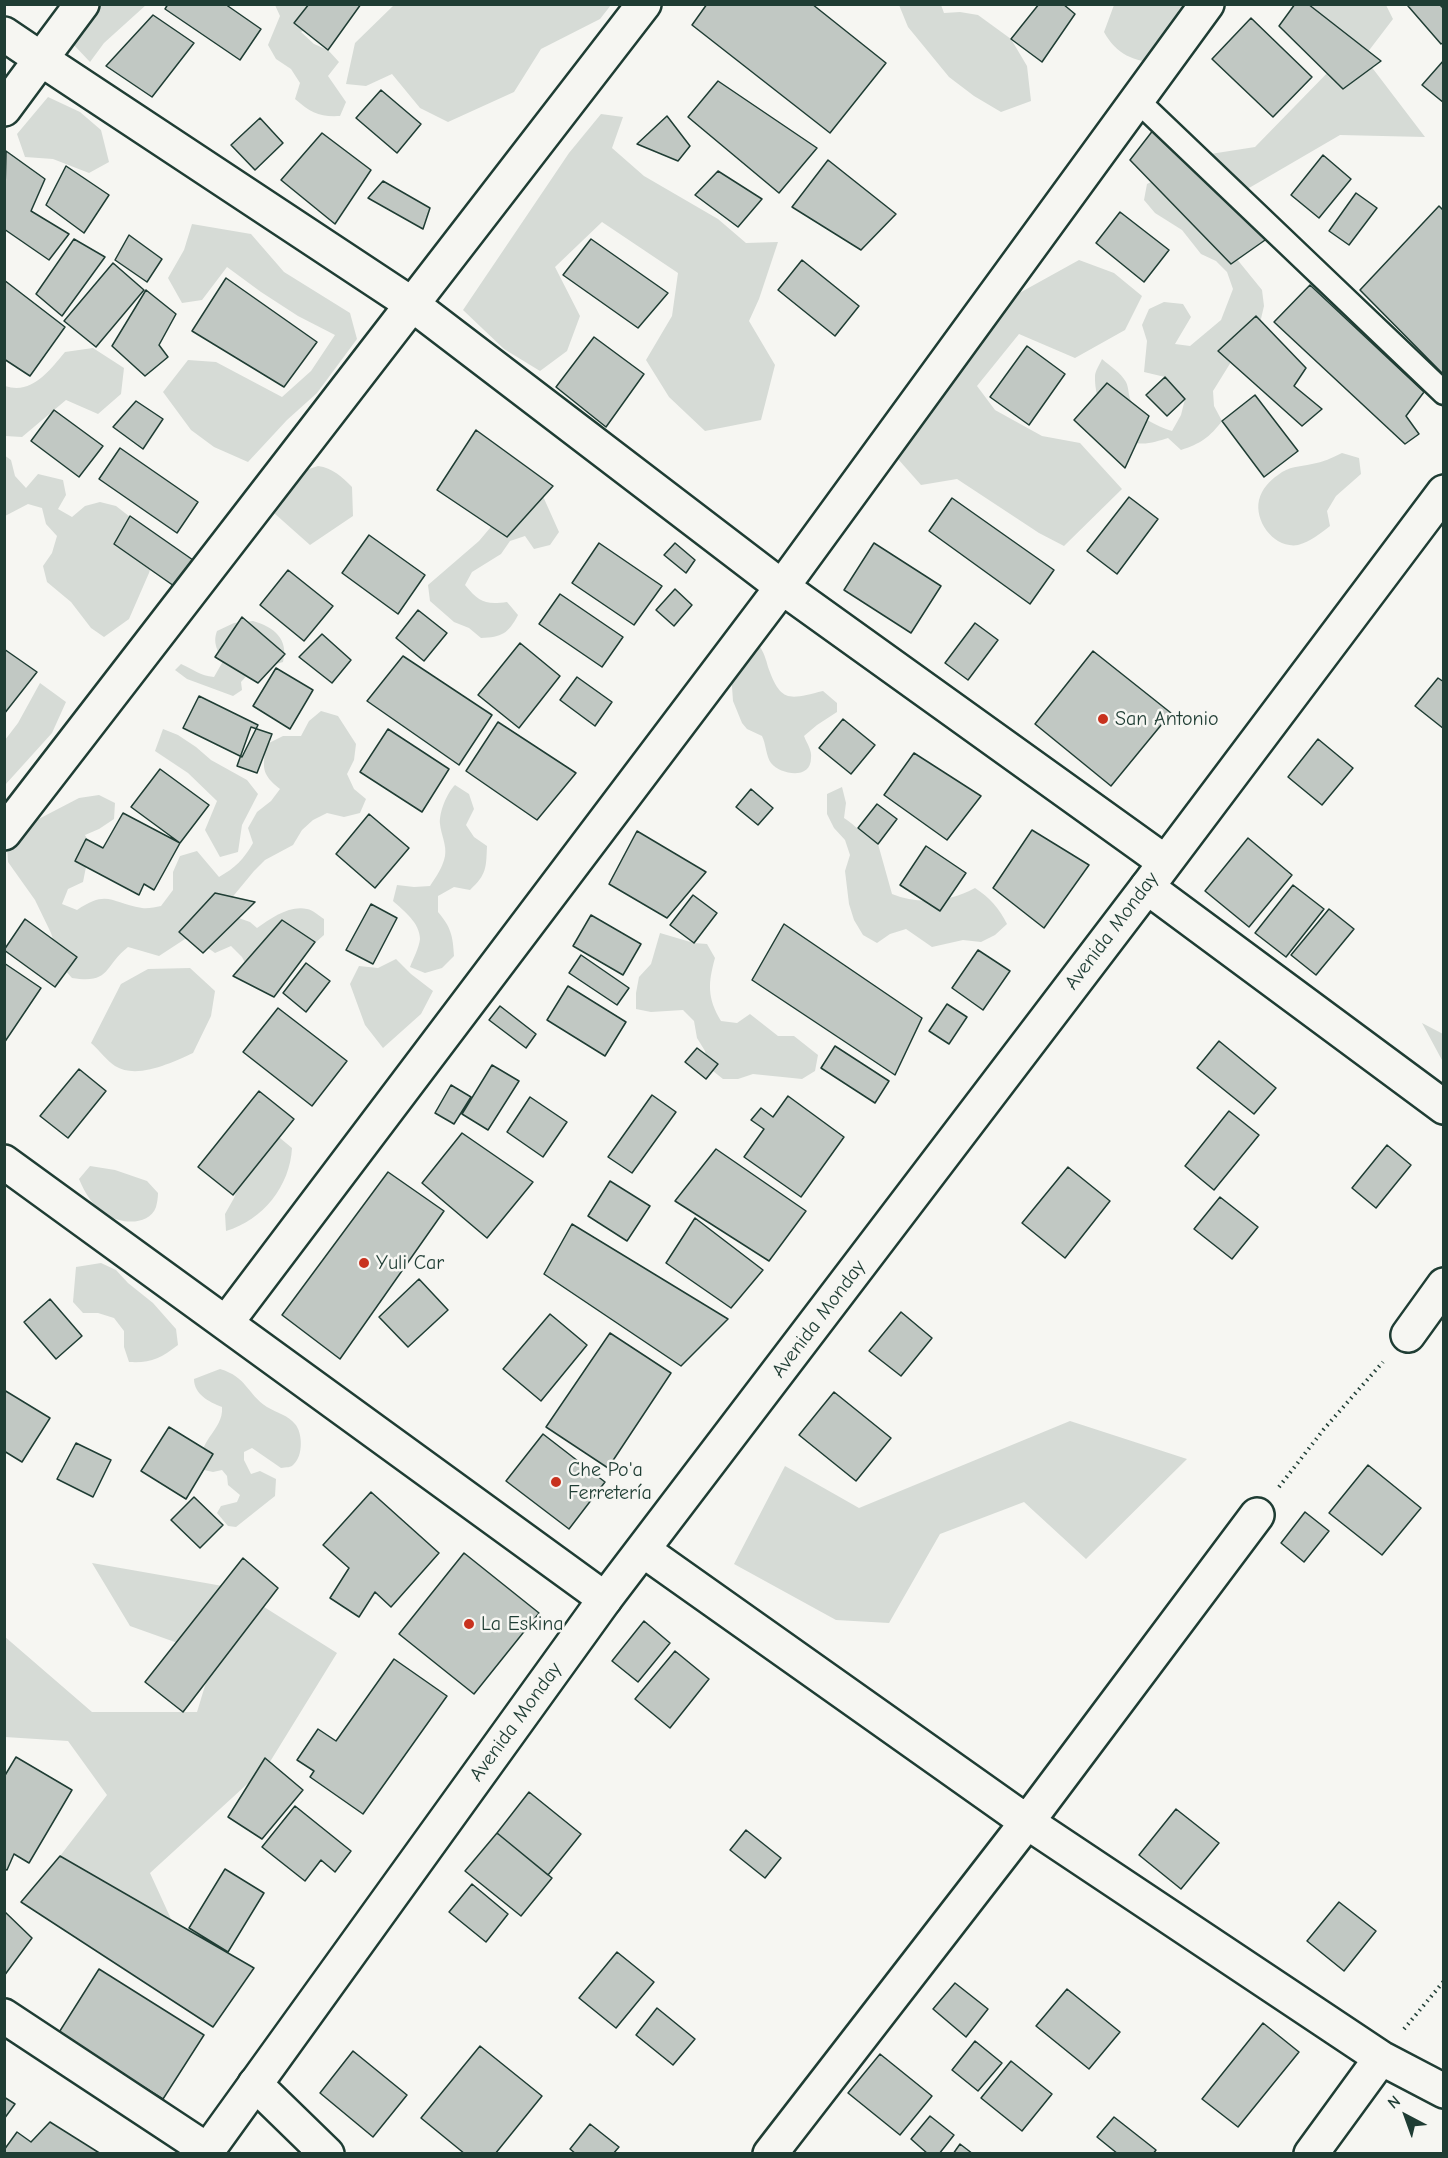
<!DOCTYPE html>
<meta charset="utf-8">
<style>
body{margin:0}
#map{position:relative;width:1448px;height:2158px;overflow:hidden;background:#f6f6f2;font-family:"Comic Neue",sans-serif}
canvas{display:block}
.frame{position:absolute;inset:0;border:6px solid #1f3d34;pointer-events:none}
.north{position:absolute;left:1376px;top:2086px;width:60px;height:60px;-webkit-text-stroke:4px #f6f6f2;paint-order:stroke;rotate:319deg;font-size:16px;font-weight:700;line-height:24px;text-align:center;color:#1f3d34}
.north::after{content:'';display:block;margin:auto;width:21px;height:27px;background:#1f3d34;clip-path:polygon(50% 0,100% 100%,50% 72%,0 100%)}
</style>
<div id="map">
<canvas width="1448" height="2158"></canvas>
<div class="frame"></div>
<div class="north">N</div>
</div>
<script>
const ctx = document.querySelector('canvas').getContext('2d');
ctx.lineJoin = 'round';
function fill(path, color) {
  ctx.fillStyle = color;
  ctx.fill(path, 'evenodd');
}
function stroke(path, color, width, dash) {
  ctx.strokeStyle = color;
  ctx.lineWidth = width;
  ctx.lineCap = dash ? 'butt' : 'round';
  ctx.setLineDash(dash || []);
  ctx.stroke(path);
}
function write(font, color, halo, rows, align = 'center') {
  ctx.font = font + ' "Comic Neue",sans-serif';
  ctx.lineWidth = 5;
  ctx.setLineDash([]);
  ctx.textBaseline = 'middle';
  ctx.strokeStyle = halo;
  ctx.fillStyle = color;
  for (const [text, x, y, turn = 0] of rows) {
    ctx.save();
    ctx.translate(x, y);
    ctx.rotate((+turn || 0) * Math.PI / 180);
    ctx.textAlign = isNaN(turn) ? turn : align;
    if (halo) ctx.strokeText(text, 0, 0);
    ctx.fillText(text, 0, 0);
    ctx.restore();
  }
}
fill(new Path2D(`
 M98,5H146L104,43L90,62L72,43Z
 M275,5H325L314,23L301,32L314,44L328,50L339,62L328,76L346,102L340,116C319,117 311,113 295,99L300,83L291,69L276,59L268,45L280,16Z
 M394,5V4L611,5L600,19L541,49L514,92L448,122L420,108L392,74L366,86L346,84L355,43Z
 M899,5H941L944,13L960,12L978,15L1011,39L1027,66L1031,101L1001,112L974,96L949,77L908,27Z
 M1114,5H1193L1159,63C1134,62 1116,54 1104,32Z
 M1312,5H1386L1393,19L1364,57L1425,137L1340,135L1213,209L1204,155L1255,147L1334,66Z
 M48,97L80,112L101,130L109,162L89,173L53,159L25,157L17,134Z
 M601,114L623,117L612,148L644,176L718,219L746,243L778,242L759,299L749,321L775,365L761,420L705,431L669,397L646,360L672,316L678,273L602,222L555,267L580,316L567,351L540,371L504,349L463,310L569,153Z
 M1161,177L1219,237L1262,290L1264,306L1260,323L1231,362L1213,391L1214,406L1222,421C1210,437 1200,444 1181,450L1168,438C1158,441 1147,445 1136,443C1110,438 1094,401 1095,376C1095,371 1100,364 1102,359C1110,366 1121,373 1126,382C1129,388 1128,395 1131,401C1138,417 1156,426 1172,431L1181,415L1185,399L1165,377L1144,372L1147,341L1142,325L1149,309L1164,302L1183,304L1191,317L1175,344L1190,346L1221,320L1233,289L1227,272L1216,261L1201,254L1182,230L1155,213L1144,200L1147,184Z
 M192,224L251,234L284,272L350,313L357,339L317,393L287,420L248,462L214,447L191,430L163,392L188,360L216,362L282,397L311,371L335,335L298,316L261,292L227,267L202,300L182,303L168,278L184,250Z
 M1079,260L1114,273L1142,296L1125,330L1075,358L1019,334L977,386L995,410L1042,436L1080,443L1122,489L1064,546L1039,533L957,479L921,485L898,459L917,430L1014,296Z
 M93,348L124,368L121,394L98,414L66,400L22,437L5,436V386C32,395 49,371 65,352Z
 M1342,453L1359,458L1361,474L1336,496L1327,511L1330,526C1321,533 1310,542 1298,545C1275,549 1254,522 1259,500C1262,489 1269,481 1278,475C1289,466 1299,467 1312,464C1323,462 1332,458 1342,453Z
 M4,455L11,460L15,476L26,488L38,474L63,480L66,495L58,509L72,517L85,506L100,502L116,506L143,527L154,557L149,573L129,619L104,637L91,628L71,602L47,582L43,566L52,553L57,536L46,524L42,508L28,504L5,516Z
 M318,466C333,468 342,477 352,487L353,516L310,545L274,513L273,499L303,471Z
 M533,474L559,532L550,545L534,549L525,536L510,541L501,554L472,572L465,585C479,602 485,605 507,602L518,615C508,634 502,637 481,638L469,628L454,622L430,601L428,585L479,541L490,528L499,513Z
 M253,621C274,627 289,639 283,662L251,671L241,682L242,690L233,696L187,679L175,670L181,664C193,669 200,676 214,677L222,663C219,650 212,645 217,631L234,623Z
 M759,645C764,653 766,659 768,667C781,704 790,699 823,691L837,703V712L817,725L804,736C807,744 812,750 811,758C811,780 781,775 771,763C766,756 766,744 762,736L747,729L742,723L733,701L731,673L751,646Z
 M40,683L66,702L52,733L5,785V740L18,723Z
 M321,711L338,716L356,744L354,760L347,774L354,789L366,799L360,813L344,817L327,813L313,820L302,830L293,845L265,860L254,871L230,900L233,916L250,922L257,928C271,918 290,905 307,909C313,910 319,916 324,919V935L298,958L250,972L242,957L231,946L215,953L201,943L185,939L159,956L128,947C103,967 111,984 72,978L62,967L51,933L35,900L8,862L7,846L31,823L79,798L99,795L115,803L114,819L99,829L85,835L94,853L86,867L83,882L68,889L62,904L77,910C108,889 111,903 142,908C148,909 155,907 161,906L173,890V872L180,856L197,851L219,877C235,868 244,859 253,843L248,828L257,812L271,801L280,789C261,774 262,767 267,744L283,736H301L309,721Z
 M163,729L178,735L196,747L211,760L247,780L258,794L242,825L238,852L220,857L205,830L217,801L188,773L155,751Z
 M455,785L469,794L474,809L466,825L474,837L487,846C486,868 487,874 470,890L454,887L438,896V912C451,927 453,936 454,956L442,968L425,973L410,967C413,959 419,948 420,939C420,923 404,911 393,901L397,885L414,887L430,886C436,877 443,867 445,856C447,845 441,835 440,824C439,812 447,793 455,785Z
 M842,787L846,803L844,818C856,826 865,836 878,844L892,894C919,905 949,902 975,888C990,898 999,908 1007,924L995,935L981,942L963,940L932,947L906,929L890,934L877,943L863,935L854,920L849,904L845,871L850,855L845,840L834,828L827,814V794Z
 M660,933L694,943L707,944L715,958C708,983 707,998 721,1021L737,1023L750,1014L778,1036H794L818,1055L815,1071L802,1079L753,1074L738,1079H723L708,1067L705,1051L697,1038L694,1021L683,1010L651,1012L636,1009V993L639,977L651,964Z
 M396,959L411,974L433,991L421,1014L383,1048L365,1025L350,984L359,966L378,968Z
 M190,968L215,991L211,1016L193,1053C173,1062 137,1080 115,1066C107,1061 99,1050 91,1043L121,984L148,969Z
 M1422,1023L1443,1034V1062Z
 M274,1133L292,1148C290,1186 263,1220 226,1231L225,1214L234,1198L240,1182Z
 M90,1166L115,1170L147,1181L158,1193C158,1198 157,1203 156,1207C149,1226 121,1224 107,1215C93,1207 85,1193 79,1179Z
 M101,1263L116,1270L128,1283L153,1303L176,1329L178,1345C160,1359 151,1363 129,1362L124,1347V1331L114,1318L98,1313H83L73,1302L76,1267Z
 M220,1369C247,1377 247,1394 267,1407C277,1413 288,1415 295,1424C303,1433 303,1456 294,1464C291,1468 286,1467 281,1468L252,1448L244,1452V1460L251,1474L260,1471L276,1479L275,1496L236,1527L228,1526L217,1513L221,1506L237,1502L240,1495L228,1485L227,1476L222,1470L213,1472L204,1470C193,1441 224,1432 222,1407C209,1402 194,1394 194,1379Z
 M1070,1421L1187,1459L1086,1559L1024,1502L940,1534L889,1623L836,1620L734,1564L785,1466L859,1508Z
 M92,1563L234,1588L337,1653L268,1765L150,1873L177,1932L50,1869L107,1795L68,1741L5,1737L4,1636L92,1712H197L214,1656L130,1626Z`), '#d6dbd6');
const building = new Path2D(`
 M168,4H225L261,29L240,60L165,9Z
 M309,4H361L328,50L294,23Z
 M707,4H812L886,63L830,133L692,25Z
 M1039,4H1063L1075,14L1042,62L1011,39Z
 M1295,4H1308L1381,61L1343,89L1279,26Z
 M1410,4H1439L1444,9V42L1441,44L1408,6Z
 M153,15L194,43L152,97L106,66Z
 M1251,18L1312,77L1273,117L1212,59Z
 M1444,60V103L1422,85Z
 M718,81L817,148L779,193L688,117Z
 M381,90L421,124L397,153L356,118Z
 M667,116L690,146L678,161L637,144Z
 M260,118L283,143L255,170L231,145Z
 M1154,129L1268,238L1231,264L1130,160Z
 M322,133L371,170L335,224L281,180Z
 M6,151L45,179L31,211L69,234L49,260L4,229Z
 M1323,155L1351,179L1319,218L1291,195Z
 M828,160L896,214L861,250L792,207Z
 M66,166L109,195L84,233L46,205Z
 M718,171L762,199L738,227L695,195Z
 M383,181L430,208L423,229L368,198Z
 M1356,193L1377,208L1349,245L1329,231Z
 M1439,206L1444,211V375L1360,290Z
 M1120,212L1169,250L1144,282L1096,243Z
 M129,235L162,259L147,282L115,260Z
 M74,239L105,257L62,316L36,294Z
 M591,239L668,293L638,328L563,275Z
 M802,260L859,306L835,336L778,290Z
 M113,263L144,290L96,347L64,321Z
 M226,278L317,342L284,387L192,331Z
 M4,280L65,327L30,376L4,359Z
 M1310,285L1424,392L1406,416L1419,434L1405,444L1274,322Z
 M146,290L176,314L159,345L168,357L145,376L112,346Z
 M1256,316L1306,368L1294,386L1322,409L1302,426L1218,351Z
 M594,337L644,374L606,427L556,387Z
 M1027,346L1065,374L1029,425L990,397Z
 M1165,377L1185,399L1167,416L1146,395Z
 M1107,383L1149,416L1125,468L1074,420Z
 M1255,395L1298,451L1264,477L1222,421Z
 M136,401L163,419L143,449L113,427Z
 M54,410L103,446L79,477L31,441Z
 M476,430L553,486L507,537L437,490Z
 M120,448L198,502L177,533L99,479Z
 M1129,497L1158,519L1117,574L1087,551Z
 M952,498L1054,570L1030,604L929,531Z
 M130,516L193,560L174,586L114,544Z
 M369,535L425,575L398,614L342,573Z
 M599,543L662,586L634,625L572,583Z
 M675,543L695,560L686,573L664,555Z
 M874,543L941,586L911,633L844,590Z
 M288,570L333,606L304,641L260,605Z
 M675,589L692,605L674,626L656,610Z
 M560,594L623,637L602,667L539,624Z
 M418,610L447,633L424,661L396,638Z
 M242,617L285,654L258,683L215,657Z
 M975,623L998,640L968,680L945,663Z
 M322,634L351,660L332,683L299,657Z
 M520,643L560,676L519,728L478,695Z
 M4,649L37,672L4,714Z
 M1093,651L1171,713L1111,786L1035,724Z
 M403,656L492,715L459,765L367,701Z
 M276,668L313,690L290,729L253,706Z
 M577,677L612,702L595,726L560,700Z
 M1438,678L1444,682V729L1415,706Z
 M199,696L258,725L242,757L183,728Z
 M843,719L875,745L851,774L819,748Z
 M498,722L576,773L537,820L466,771Z
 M251,727L272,734L257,773L237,766Z
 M388,729L449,769L422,812L360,772Z
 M1318,739L1353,768L1322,805L1288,777Z
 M914,753L981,796L947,840L884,795Z
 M160,769L209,805L180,843L131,807Z
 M751,789L773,808L758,825L736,807Z
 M877,804L897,819L878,844L858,828Z
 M123,813L180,843L154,890L144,884L139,895L75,861L86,839L103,848Z
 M369,814L409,848L375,888L336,854Z
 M1032,830L1089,865L1044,928L993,888Z
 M637,831L706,872L667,918L609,884Z
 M1248,838L1292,875L1249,927L1205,891Z
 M926,846L966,873L940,911L900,885Z
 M1293,885L1324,909L1286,957L1255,933Z
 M215,893L255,902L203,953L179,932Z
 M693,895L717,913L694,943L670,925Z
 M371,904L397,918L373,964L346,950Z
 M1329,909L1354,929L1316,975L1291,955Z
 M591,915L641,944L623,975L573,946Z
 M25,919L77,957L55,987L4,950Z
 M282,920L315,942L274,997L233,976Z
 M784,924L922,1018L895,1075L752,980Z
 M978,950L1010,971L983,1010L952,988Z
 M581,955L629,988L617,1005L569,973Z
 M4,963L41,988L4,1043Z
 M306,963L330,981L306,1012L283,993Z
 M568,986L626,1022L605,1056L547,1020Z
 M947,1004L967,1017L949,1044L929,1031Z
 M500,1006L536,1034L526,1048L489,1020Z
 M278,1008L347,1061L312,1106L243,1052Z
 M1219,1041L1276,1088L1254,1114L1197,1068Z
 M835,1046L889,1081L875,1103L821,1068Z
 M697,1048L718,1064L706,1079L685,1062Z
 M492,1065L519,1081L488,1130L462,1114Z
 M79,1069L106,1091L68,1138L40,1116Z
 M451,1085L471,1097L454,1124L435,1113Z
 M259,1091L294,1119L233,1195L198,1167Z
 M652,1095L676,1112L632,1173L608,1157Z
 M788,1096L844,1137L801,1197L744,1157L764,1129L751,1120L761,1108L773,1117Z
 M530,1097L567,1122L543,1157L507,1132Z
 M1229,1111L1259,1135L1214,1190L1185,1166Z
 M462,1133L533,1182L487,1238L422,1183Z
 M1387,1145L1411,1165L1376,1208L1352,1188Z
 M716,1149L806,1211L769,1261L675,1201Z
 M1068,1167L1110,1201L1065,1258L1022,1223Z
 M388,1172L444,1211L340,1359L282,1315Z
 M610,1181L650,1206L627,1241L588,1216Z
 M1220,1197L1258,1227L1232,1259L1194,1229Z
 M695,1218L763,1270L731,1308L666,1263Z
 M572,1224L728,1319L681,1366L544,1274Z
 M419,1279L448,1310L408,1347L379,1317Z
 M50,1299L82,1336L56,1359L24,1322Z
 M901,1312L932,1338L901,1376L869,1351Z
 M550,1314L587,1345L541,1401L503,1369Z
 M610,1333L671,1373L608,1468L546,1427Z
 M4,1390L50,1418L22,1462L4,1451Z
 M834,1392L891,1438L856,1481L799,1435Z
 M169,1427L213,1454L186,1499L141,1471Z
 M543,1434L605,1482L569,1529L506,1481Z
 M76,1443L111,1460L93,1497L57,1479Z
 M1368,1465L1421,1508L1382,1555L1329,1513Z
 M371,1492L439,1553L391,1607L375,1592L359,1617L330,1598L349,1568L323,1545Z
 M194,1497L223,1525L200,1548L171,1520Z
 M1305,1512L1329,1531L1304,1562L1281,1543Z
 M464,1553L539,1613L474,1694L399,1634Z
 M243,1558L278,1588L183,1712L145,1682Z
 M644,1621L670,1643L638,1682L612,1661Z
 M675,1651L709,1679L670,1728L635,1699Z
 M394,1659L447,1696L363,1814L310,1777L314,1771L297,1760L318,1729L336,1741Z
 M16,1757L72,1790L29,1863L14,1854L7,1870L4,1869V1777Z
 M265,1758L303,1790L262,1839L228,1817Z
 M529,1792L581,1834L548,1875L497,1833Z
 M295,1806L351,1851L335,1872L321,1860L305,1881L262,1847Z
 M1176,1809L1219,1843L1181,1889L1139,1855Z
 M746,1830L781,1858L765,1878L730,1850Z
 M497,1833L552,1878L521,1916L465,1871Z
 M60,1856L254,1968L213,2027L21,1902Z
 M225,1869L264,1893L228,1952L189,1928Z
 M472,1884L508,1914L486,1942L449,1912Z
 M1339,1902L1376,1931L1344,1971L1307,1941Z
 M4,1911L32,1938L4,1976Z
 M617,1952L654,1982L616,2028L579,1998Z
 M99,1969L204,2035L163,2099L58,2034Z
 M955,1983L988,2009L966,2037L933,2009Z
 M1067,1989L1120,2032L1089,2069L1036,2026Z
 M657,2008L695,2039L673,2065L636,2035Z
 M1263,2023L1299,2052L1238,2127L1202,2099Z
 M975,2041L1002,2063L978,2091L952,2070Z
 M480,2046L542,2096L495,2154H465L421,2118Z
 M353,2051L407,2095L373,2137L320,2093Z
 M880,2054L932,2096L900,2135L848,2093Z
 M1011,2061L1052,2094L1022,2131L981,2098Z
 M4,2097L15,2104L4,2119Z
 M930,2116L954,2135L939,2154H928L911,2139Z
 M1114,2117L1156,2150L1153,2154H1118L1097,2137Z
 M50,2122L101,2154H4V2150L17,2132L31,2142Z
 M590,2124L619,2147L613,2154H576L570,2149Z
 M960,2144L973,2154H953Z`);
fill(building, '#c1c8c3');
stroke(building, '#1f3d34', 1.5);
const lane = new Path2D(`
 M1137,100L1444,393`);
const street = new Path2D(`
 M4,34L41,59L82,4
 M4,109L41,59L413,305L782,587L1165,862
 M4,833L644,4
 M1147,887L1444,1107
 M4,1162L605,1599
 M226,1323L782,587L1207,4
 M1408,1335L1444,1285
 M643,1550L1027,1822L1381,2058L1444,2091
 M4,2016L207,2150
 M255,2084L327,2154
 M770,2154L1027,1822L1257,1515
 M1311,2154L1381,2058`);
const secondary = new Path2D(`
 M205,2154L605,1599L1147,887L1444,492`);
stroke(lane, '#1f3d34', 27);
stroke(street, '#1f3d34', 38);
stroke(secondary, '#1f3d34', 38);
stroke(new Path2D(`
 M1279,1487L1324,1429L1383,1362
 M1404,2029L1444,1981`), '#1f3d34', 4, [1.5, 4.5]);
stroke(lane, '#f6f6f2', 22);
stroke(street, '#f6f6f2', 33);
stroke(secondary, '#f6f6f2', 33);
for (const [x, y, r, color] of [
 [1103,719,6,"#c8321e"],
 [364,1263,6,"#c8321e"],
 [556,1482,6,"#c8321e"],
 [469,1624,6,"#c8321e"]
]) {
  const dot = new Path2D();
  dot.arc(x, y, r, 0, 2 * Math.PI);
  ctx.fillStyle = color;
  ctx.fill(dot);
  stroke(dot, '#f6f6f2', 2);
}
write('20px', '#1f3d34', '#f6f6f2', [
 ["San Antonio",1115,719],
 ["Yuli Car",376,1263],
 ["Che Po'a",568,1470],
 ["Ferretería",568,1493],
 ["La Eskina",481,1624]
], 'left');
write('20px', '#1f3d34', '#f6f6f2', [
 ["Avenida Monday",1112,931,-53],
 ["Avenida Monday",819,1319,-53],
 ["Avenida Monday",516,1722,-54]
]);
</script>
